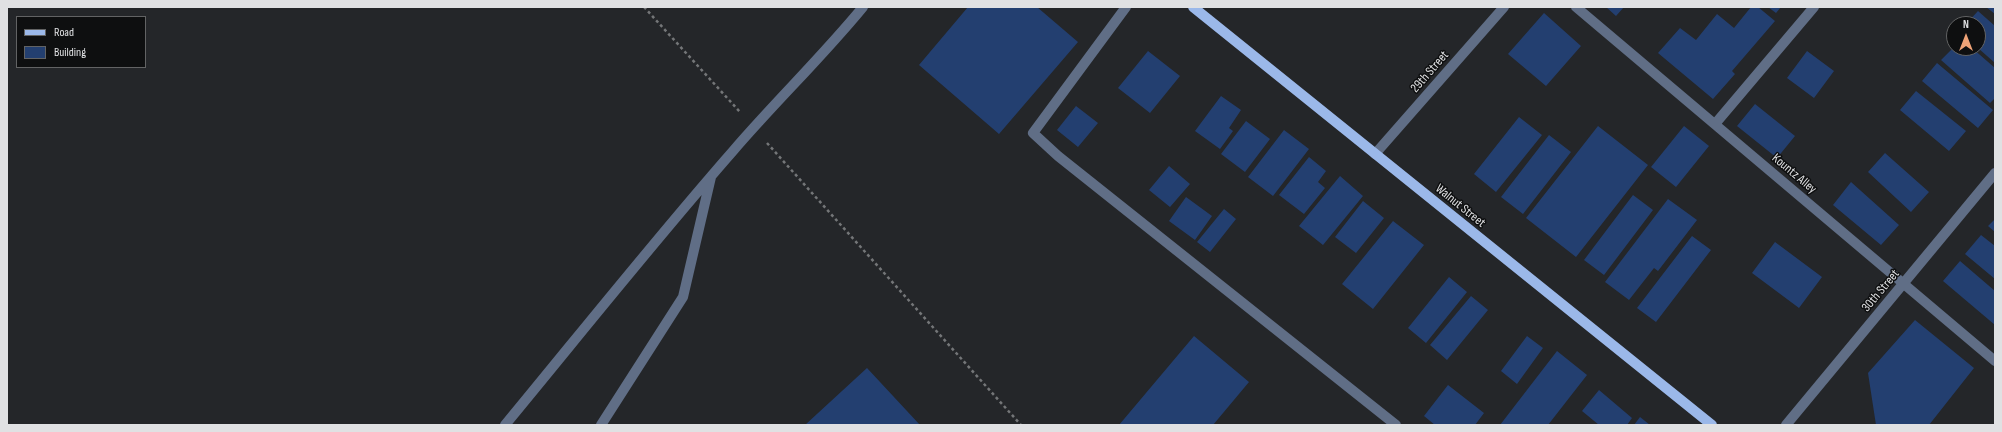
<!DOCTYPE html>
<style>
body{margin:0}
#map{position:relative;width:2002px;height:432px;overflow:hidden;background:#242629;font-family:"Sofia Sans Condensed",sans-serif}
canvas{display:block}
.frame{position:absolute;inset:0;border:8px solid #e0e1e3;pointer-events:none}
.legend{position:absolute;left:16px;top:16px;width:130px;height:52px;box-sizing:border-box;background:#0e0f10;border:1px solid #626364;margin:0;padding:5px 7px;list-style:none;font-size:12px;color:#e0e1e3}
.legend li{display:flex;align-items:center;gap:8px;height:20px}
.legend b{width:20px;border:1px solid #626364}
.north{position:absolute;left:1946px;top:16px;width:40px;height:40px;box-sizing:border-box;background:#0e0f10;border:1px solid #626364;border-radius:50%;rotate:0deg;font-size:11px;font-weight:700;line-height:16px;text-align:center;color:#e0e1e3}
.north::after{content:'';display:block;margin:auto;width:14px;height:18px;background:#efa377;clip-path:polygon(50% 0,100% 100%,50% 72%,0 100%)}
</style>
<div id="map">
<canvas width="2002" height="432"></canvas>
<div class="frame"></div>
<ul class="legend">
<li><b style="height:5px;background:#9bb8e9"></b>Road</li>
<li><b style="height:11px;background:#233f70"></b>Building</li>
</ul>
<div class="north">N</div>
</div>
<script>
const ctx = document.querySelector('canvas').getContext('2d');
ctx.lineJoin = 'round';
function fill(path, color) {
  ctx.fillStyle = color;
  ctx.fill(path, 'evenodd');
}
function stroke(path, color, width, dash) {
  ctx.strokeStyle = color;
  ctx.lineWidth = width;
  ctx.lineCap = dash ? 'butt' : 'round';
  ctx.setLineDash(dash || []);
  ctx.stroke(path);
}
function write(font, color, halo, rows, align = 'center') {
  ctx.font = font + ' "Sofia Sans Condensed",sans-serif';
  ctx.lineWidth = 3;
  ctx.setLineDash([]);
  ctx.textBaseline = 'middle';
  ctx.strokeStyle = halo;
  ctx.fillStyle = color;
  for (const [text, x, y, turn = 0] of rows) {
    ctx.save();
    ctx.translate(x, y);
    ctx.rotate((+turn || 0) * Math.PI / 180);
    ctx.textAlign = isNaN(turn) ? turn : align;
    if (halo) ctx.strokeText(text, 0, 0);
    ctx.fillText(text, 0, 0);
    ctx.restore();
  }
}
fill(new Path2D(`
 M968,7H1037L1078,42L999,134L919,65Z
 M1606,7H1624L1616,16Z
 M1751,7H1758L1775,21L1732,71L1735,74L1713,99L1658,53L1680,28L1696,40L1717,14L1734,28Z
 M1768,7H1781L1776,13Z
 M1986,7H1995V14Z
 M1978,11L1995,26V63L1978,48V24H1966Z
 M1544,13L1581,46L1546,86L1508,54Z
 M1954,47V48H1972L1995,68V98L1990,103L1941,60Z
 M1148,51L1180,76L1150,113L1118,88Z
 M1807,51L1834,71L1814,98L1787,78Z
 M1937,63L1993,110L1978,128L1922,81Z
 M1916,91L1966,131L1949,151L1900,110Z
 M1221,96L1241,110L1229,128L1233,131L1220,149L1195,131Z
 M1755,104L1795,136L1777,158L1737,126Z
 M1076,106L1098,123L1078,147L1057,130Z
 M1519,117L1542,135L1496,192L1474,174Z
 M1246,121L1270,139L1245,172L1221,154Z
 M1598,126L1648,165L1576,257L1526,218Z
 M1684,126L1709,146L1676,187L1651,167Z
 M1284,130L1309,149L1273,196L1248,177Z
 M1549,135L1571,152L1523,214L1501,197Z
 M1885,153L1929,192L1911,212L1868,172Z
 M1309,157L1326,171L1318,182L1325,188L1304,214L1279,195Z
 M1169,166L1190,184L1170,207L1149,190Z
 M1340,176L1363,196L1323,245L1299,226Z
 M1851,182L1899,225L1881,245L1833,205Z
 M1633,195L1653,210L1604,275L1584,260Z
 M1186,197L1212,216L1195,240L1169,221Z
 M1668,199L1697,220L1658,271L1654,268L1629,300L1605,282Z
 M1363,201L1384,218L1356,253L1335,237Z
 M1224,209L1236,219L1210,252L1197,242Z
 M1995,219V232L1988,226Z
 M1393,221L1424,245L1373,309L1342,284Z
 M1981,235L1995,246V279L1965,254Z
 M1692,236L1711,250L1656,322L1637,308Z
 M1775,242L1822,277L1799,308L1752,273Z
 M1960,261L1995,291V325L1943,281Z
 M1449,277L1467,292L1426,343L1408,328Z
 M1471,296L1488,310L1447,360L1430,345Z
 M1915,320L1974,368L1929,425H1876L1868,373Z
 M1194,336L1249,382L1213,425H1119Z
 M1527,336L1543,348L1517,384L1501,371Z
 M1557,351L1587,375L1548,425H1500Z
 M867,368L920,425H805Z
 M1448,385L1484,413L1475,425H1435L1424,416Z
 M1599,390L1632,418L1627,425H1599L1582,411Z
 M1640,417L1650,425H1634Z`), '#233f70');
stroke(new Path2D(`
 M644,7L740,112
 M767,143L1021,425`), '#747678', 2.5, [3, 3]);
stroke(new Path2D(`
 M1126,7L1033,133L1058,156L1396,425
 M1576,7L1995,361
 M1715,124L1814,7
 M1375,154L1504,7
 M505,425C581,333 655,240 733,151C775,102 822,57 863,7
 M601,425L683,297L711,177
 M1786,425L1995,173`), '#606e86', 10);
stroke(new Path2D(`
 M1193,7L1712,425`), '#9bb8e9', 10);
write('13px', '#e0e1e3', '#0e0f10', [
 ["29th Street",1430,72,-49],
 ["Kountz Alley",1794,174,40],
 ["Walnut Street",1460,206,39],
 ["30th Street",1881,291,-50]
]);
</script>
